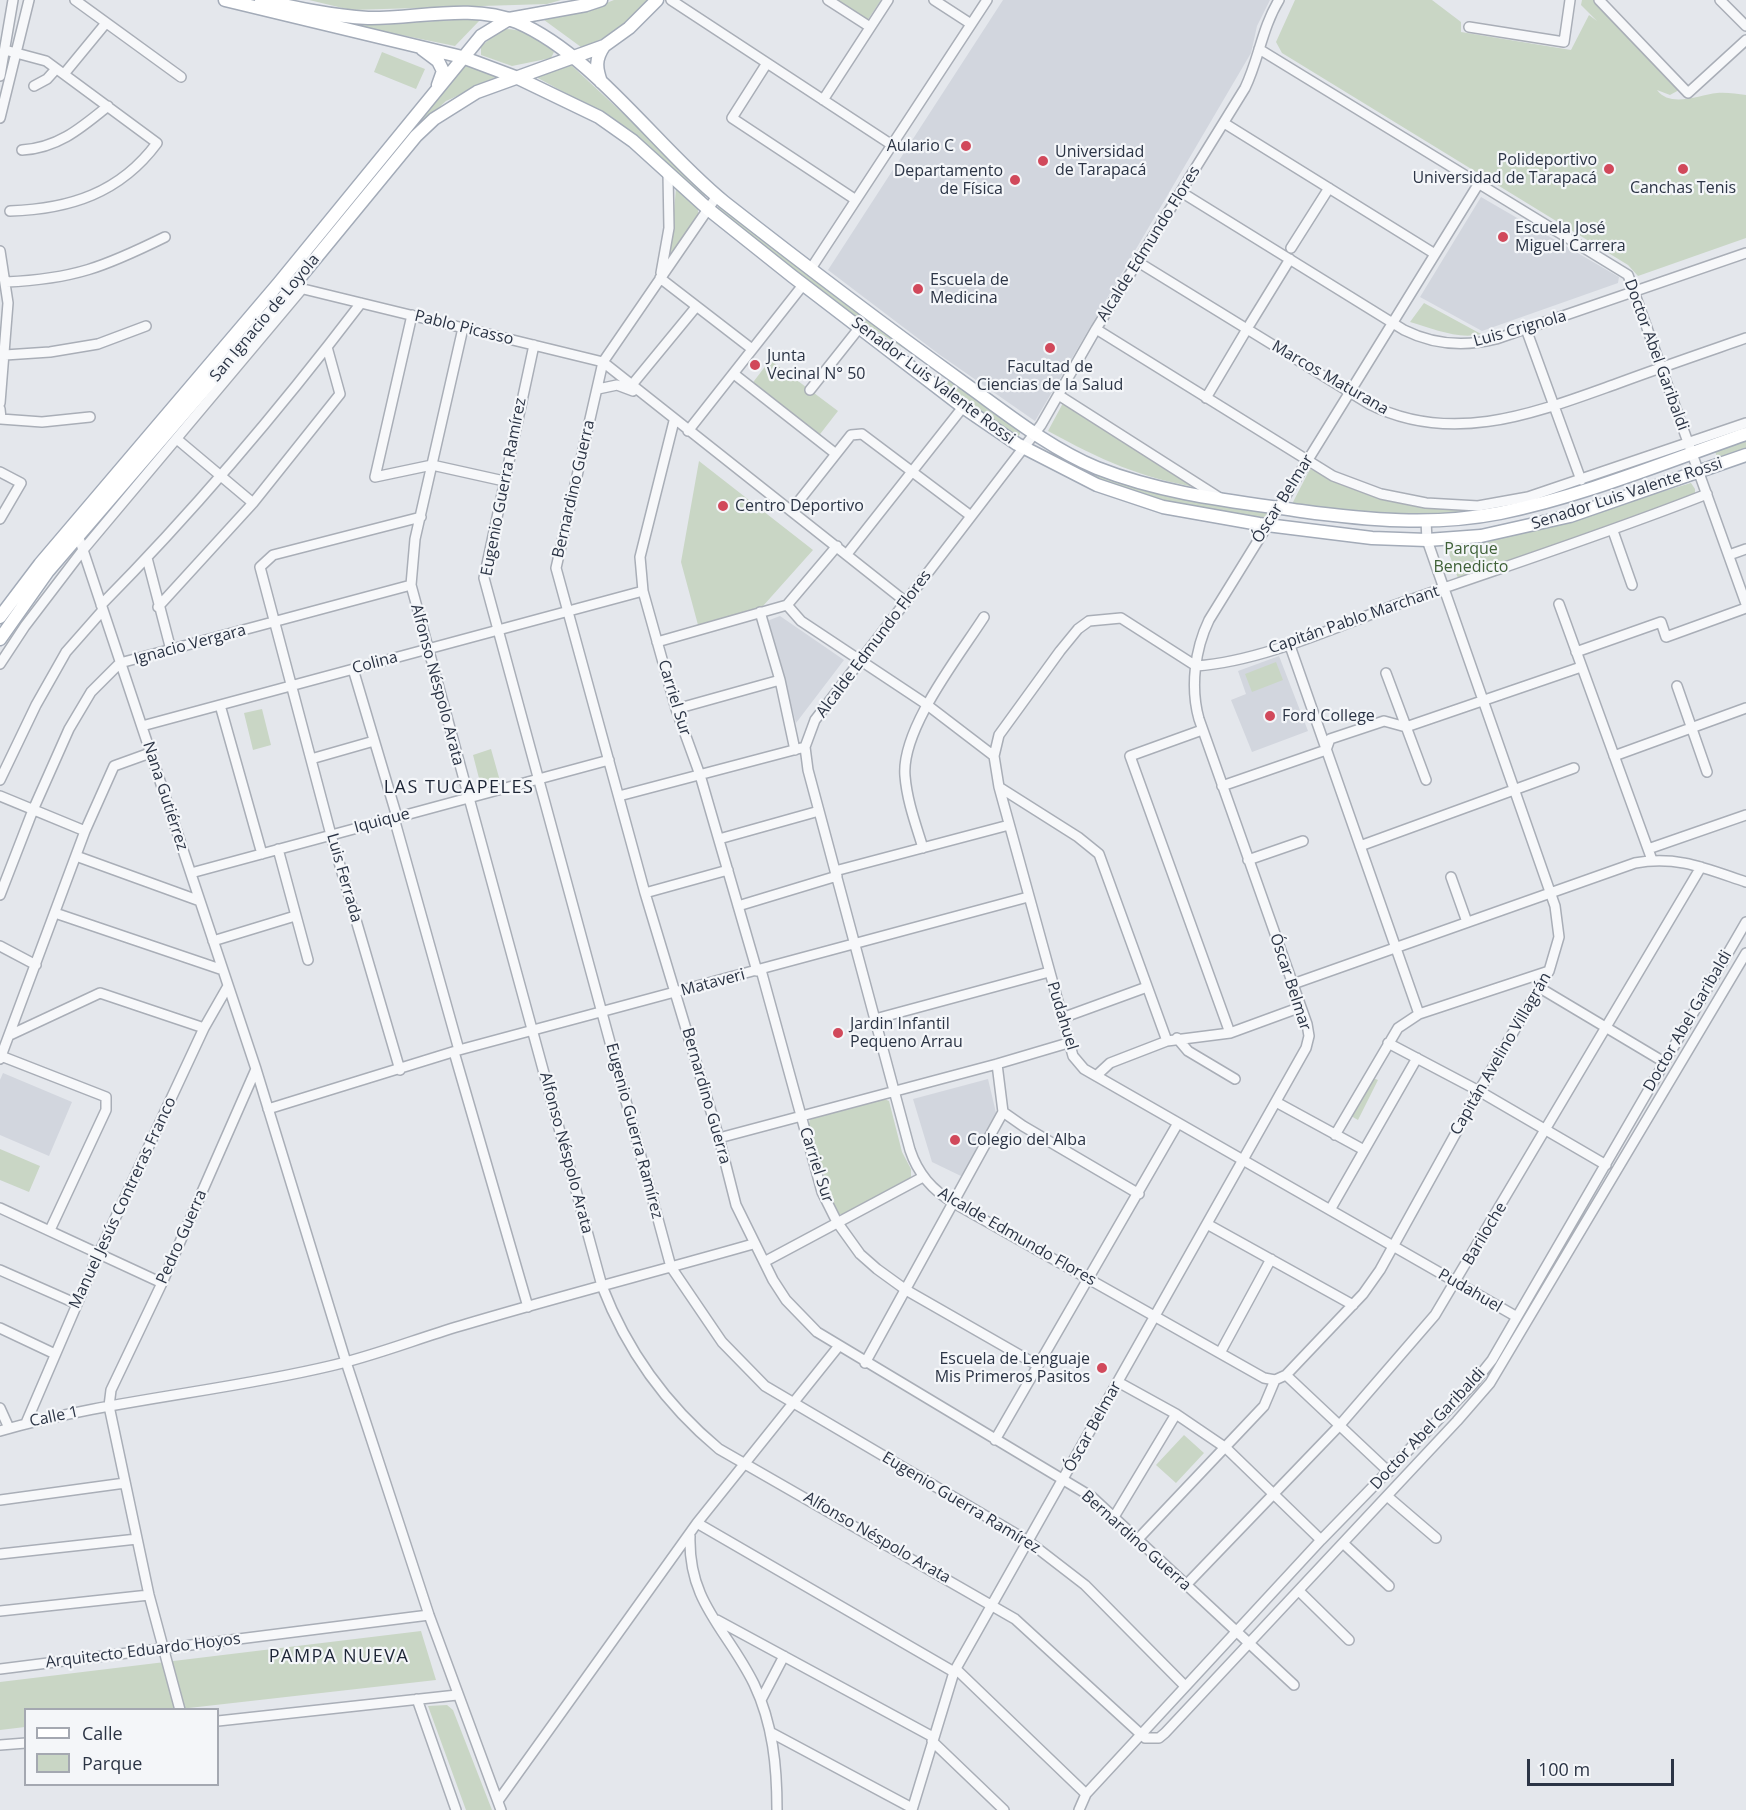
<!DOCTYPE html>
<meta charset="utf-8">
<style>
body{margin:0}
#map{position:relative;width:1746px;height:1810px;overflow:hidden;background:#e4e7ec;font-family:"Open Sans",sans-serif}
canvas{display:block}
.legend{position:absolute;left:24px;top:1708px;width:195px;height:78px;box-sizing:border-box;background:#f4f6f9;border:2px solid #a4a8b1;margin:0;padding:8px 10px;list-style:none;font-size:18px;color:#2b3445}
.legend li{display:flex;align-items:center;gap:12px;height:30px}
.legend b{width:30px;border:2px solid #a4a8b1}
.scale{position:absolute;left:1527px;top:1759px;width:147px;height:27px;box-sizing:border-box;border:3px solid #2b3445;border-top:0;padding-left:8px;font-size:18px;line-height:21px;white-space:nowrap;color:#2b3445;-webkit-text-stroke:4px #f4f6f9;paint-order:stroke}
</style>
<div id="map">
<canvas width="1746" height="1810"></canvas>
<ul class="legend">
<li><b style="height:8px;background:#fff"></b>Calle</li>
<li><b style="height:16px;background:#c9d6c5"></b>Parque</li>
</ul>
<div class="scale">100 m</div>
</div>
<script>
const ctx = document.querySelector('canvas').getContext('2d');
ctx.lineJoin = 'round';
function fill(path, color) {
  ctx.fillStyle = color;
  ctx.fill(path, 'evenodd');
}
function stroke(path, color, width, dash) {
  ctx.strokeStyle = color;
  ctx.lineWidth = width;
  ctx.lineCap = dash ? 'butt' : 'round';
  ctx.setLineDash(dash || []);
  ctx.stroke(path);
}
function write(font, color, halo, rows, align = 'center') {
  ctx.font = font + ' "Open Sans",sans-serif';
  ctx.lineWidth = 4.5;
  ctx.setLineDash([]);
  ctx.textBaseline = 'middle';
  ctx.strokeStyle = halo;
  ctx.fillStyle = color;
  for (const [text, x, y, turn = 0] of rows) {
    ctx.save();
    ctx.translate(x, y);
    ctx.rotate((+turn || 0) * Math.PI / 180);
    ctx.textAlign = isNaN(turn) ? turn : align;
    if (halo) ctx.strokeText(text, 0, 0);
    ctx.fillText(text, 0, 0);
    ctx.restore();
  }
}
fill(new Path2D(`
 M1003,0H1270L1257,26L1251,53L1035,421L940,355L828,270Z
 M1481,197L1619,277L1618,283L1482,331L1420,297Z
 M780,616L844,660L796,723L767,621Z
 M1279,656L1308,731L1252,752L1231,700L1246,694L1238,671Z
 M3,1073L72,1102L49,1156L0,1135V1080Z
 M988,1079L997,1117L963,1177L932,1162L913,1099Z`), '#d2d6de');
fill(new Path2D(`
 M309,0H561L547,4L351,10Z
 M614,0H650C630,21 609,39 581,47L540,17L589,10Z
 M835,0H881L867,21Z
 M1295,0H1432L1461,22V32L1571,50L1589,15L1597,21L1581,5L1582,0H1596L1679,90L1670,95L1657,90C1670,108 1699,95 1717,93C1726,92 1737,94 1746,95V238L1638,276L1628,265L1282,53L1276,42Z
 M469,19L480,20L455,46L352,25V22L404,23Z
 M503,29C525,29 538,37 554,52L551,58L512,66L481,55V46Z
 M382,52L425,69L416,89L374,72Z
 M465,63L499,77L446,101L423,122L421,118Z
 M570,64L705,190V196L699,194L617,121L536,77Z
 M676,188L698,208V215L670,258Z
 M720,205L937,370L863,322L720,213L717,208Z
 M1424,303L1481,334C1458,340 1432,328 1410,322Z
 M770,360L838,411L817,438L751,385Z
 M948,381H952L1020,430V434L1017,438L946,388Z
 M1063,403L1068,407L1200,488C1141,478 1101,460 1048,431Z
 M1746,440V451L1718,460L1715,451Z
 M1043,449L1081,469L1089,468L1173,497L1267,510L1271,516L1267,519L1171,504L1099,480L1040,452Z
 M699,461L813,550L763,606L698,625L681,562Z
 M1310,469L1382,497L1472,512L1460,515L1382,516L1292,504Z
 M1691,483L1695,489V496L1459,581L1447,548L1551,525Z
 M1276,662L1283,680L1252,692L1245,674Z
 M262,709L271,745L253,750L244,713Z
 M491,749L500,781L481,786L473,755Z
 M1373,1078L1378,1080L1358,1120L1351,1116Z
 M884,1099L889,1101L902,1152L911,1169V1180L845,1214H837L808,1127L810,1119Z
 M0,1149L40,1166L29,1192L0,1180Z
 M1184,1435L1204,1453L1176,1483L1156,1465Z
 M421,1631L436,1680L180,1709L26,1710L25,1727L0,1730V1682Z
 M447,1705L453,1710L492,1810H466L428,1706Z`), '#c9d6c5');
const minor = new Path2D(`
 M75,0L181,77
 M671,0L892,145
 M828,0L870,27
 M934,0L971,24
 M1599,0L1688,93L1746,40
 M1720,0L1746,26
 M1469,27L1564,42L1570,0
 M1259,49L1628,275L1746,604
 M5,50L46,61L157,143C120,193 70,209 10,211
 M767,63L732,118L856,200
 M64,74L106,23
 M0,76L13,0
 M34,86L47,79L56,69
 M823,100L888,0
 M0,118L29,0
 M1224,123L1435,254
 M22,150C58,148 81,128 108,106
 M1181,192L1404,330C1434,345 1464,347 1496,339L1746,253
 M717,196L603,362L556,568L645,893L719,1138L736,1205L773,1280L786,1300L817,1332L1092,1497L1294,1685
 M1291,248L1329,188
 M0,251L8,303L0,403
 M1138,262L1369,404C1452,446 1535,413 1616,384C1659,368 1703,353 1746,338
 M810,270L987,0
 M661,273L669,228L668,174
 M660,278L752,349
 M6,282C74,279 104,267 165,237
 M287,285L603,362L906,602
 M412,315L375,477L432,465L504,481
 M1250,324L1290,259
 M463,328L415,539L411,585L602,1286C627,1351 665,1404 719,1449L1015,1619L1145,1738H1159L1165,1733L1457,1421L1490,1383L1746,953
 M1096,329L1333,476L1381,494L1426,503L1478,506L1528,497L1746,423
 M1526,329L1581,480
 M534,345L484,578L671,1267L722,1342L765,1386L1028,1541L1085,1585L1184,1685
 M5,355L50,352L98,344L146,326
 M734,374L836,454
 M631,386L696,307
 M598,389L617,385L633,391
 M810,390L860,327
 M1060,396L1220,498
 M1206,398L1247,329
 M0,409L1,419L42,422L90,417
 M674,421L640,557L643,591L676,709L700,775L757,971
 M688,431L803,285
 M178,440L253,503
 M0,472L21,483L0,519
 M791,511L851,435L862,434L971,516
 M1613,531L1632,585
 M77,532L256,1069L346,1362L429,1615L501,1810
 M847,554L963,407
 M1729,555L1746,549
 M147,558L171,650
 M1559,604L1652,860
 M101,605C194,511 281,408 361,303
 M787,605L801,621L926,704L994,756
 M158,607L253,503L340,394L327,347
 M760,612L780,680L795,750
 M657,642L787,605L837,546
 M1289,643L1419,1014
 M1576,652L1661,622L1666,637L1746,608
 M0,664L25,626L83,550L302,289
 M1196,666L1121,618L1089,621L1078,629L1060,651L999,735L994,756L999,787L1073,1056L1084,1069L1517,1317
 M1196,666C1264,661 1337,626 1401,603C1503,567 1606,534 1707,494
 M353,669L397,817
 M1386,673L1426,780
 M1677,686L1707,772
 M220,705L262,854
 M676,709L780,680
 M142,726L643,591
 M1202,730L1130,756L1230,1033
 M1614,756L1746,708
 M311,759L374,741
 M0,780L36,705L66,652L103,610
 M1222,786L1326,750L1330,739L1384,721L1406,727L1581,667
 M999,787L1078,837L1099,854L1167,1041
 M0,796L85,831
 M619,796L805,747
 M394,818L459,1050
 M719,839L819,811
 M1360,846L1574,768
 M923,848C916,825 907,801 905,776C901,729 959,656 984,617
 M278,849L308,960
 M1648,849L1746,815
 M76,856L200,901
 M1248,860L1303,841
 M835,871L1009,825
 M191,873L609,760
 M1451,877L1467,922
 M645,893L728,870
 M0,895L33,810L69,729L91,692L120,663L411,585
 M738,906L837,876
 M55,913L223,970
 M213,941L295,916
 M0,946L36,965
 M761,970L822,1192L837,1222L860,1254L877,1269L906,1290L1037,1365
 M1293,984L1635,863C1677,855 1707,869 1746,882
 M1540,988L1664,1062
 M1062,1018L1147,987
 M875,1019L1049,972
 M10,1035L100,993L204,1028
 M1177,1038L1188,1051L1235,1079
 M1388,1043L1479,1091L1606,1165
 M454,1052L528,1307
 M1,1056L106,1097V1110L50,1230
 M0,1059L85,831L114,766L150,753
 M997,1064L1003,1112L1023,1126L1139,1194
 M400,1070L331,835L260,567L273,555L421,517
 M1096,1076L1110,1063L1167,1041L1230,1033L1301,1007
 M1276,1102L1364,1150
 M268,1109L459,1050L1028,897
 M1335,1135L1398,1028L1419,1014L1549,971
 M719,1138L997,1064L1068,1043
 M0,1208L162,1283
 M1330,1210L1417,1058
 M1207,1224L1353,1305
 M764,1262L923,1177
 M0,1270L77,1304
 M0,1328L55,1354
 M1220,1353L1271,1259
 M865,1363L1003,1112
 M1286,1375L1389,1472
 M1275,1380L1264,1378L954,1203C932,1190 918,1174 910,1150L808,770L805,747L815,720L1041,425L1096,329L1245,88C1259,59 1262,28 1279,0
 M1275,1380L1286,1375L1363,1294L1380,1270L1483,1084L1549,971L1559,937L1555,906L1427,540L1426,521
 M1118,1382L1176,1414L1226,1448L1321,1540
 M0,1408L9,1428
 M26,1423L99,1253L204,1028L228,986
 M0,1431C108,1400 221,1392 330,1366C374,1356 416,1339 460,1326C557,1297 655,1272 753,1244
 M995,1440L1178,1123
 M1387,1496L1436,1538
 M0,1500L125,1483
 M1114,1517L1176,1414
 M697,1523L954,1672
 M690,1536C688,1603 727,1629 754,1684C773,1724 777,1767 777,1810
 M1138,1539L1264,1406L1275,1380
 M1344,1544L1389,1586
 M0,1554L137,1539
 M1186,1585L1339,1426L1435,1315L1701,867
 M1299,1591L1349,1640
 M0,1611L149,1595
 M717,1620L933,1737
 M0,1669L429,1615
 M956,1669L1086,1794
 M417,1699L456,1810
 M761,1700L784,1656
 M180,1710L149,1595L109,1406L111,1390L162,1283L256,1069
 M218,1721L457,1695
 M770,1732L912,1808
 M932,1741L1004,1810
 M0,1745L26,1743
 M498,1801L697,1523L838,1347
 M912,1810L954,1672L1306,1048L1309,1036L1307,1024L1199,719C1190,687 1195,649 1209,620L1479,183
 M1079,1810L1086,1794L1321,1540L1472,1385L1492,1360L1746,922`);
const major = new Path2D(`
 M225,0L462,57L518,78L599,117L633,141L708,209L792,276L963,407L1017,444L1097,485L1163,507L1259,524L1372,538L1427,540L1481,536L1570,516L1746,455
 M261,0C296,8 332,16 368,18C416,19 471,3 517,22C594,55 658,149 724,202C803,264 882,324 964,383C1006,413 1049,448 1097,468C1163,494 1231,501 1301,511C1367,520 1434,526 1500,513C1584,496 1665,462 1746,434
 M422,49L438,61L443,71L438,85
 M601,82C596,68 595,59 604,46
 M0,617L40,564L279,283L481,36L509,19L586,5L601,0
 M0,639L48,571L283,298L416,136L434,119L477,92L604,46L629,28L657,0`);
stroke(minor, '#a9aeb7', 12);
stroke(major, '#a3abb8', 15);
stroke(minor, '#f7f8fa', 9);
stroke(major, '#fff', 12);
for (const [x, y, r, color] of [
 [966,146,6,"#d1495b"],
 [1043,161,6,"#d1495b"],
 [1609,169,6,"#d1495b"],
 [1683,169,6,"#d1495b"],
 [1015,180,6,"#d1495b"],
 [1503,237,6,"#d1495b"],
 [918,289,6,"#d1495b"],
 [1050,348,6,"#d1495b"],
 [755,365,6,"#d1495b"],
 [723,506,6,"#d1495b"],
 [1270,716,6,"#d1495b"],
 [838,1033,6,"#d1495b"],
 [955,1140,6,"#d1495b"],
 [1102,1368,6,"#d1495b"]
]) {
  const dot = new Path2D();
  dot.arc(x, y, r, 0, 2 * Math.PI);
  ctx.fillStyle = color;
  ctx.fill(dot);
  stroke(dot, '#f4f6f9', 2);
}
write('16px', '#2b3445', '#f4f6f9', [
 ["Aulario C",954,146,"right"],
 ["Universidad",1055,152],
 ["de Tarapacá",1055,170],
 ["Polideportivo",1597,160,"right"],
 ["Universidad de Tarapacá",1597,178,"right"],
 ["Departamento",1003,171,"right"],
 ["de Física",1003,189,"right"],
 ["Canchas Tenis",1683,188,"center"],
 ["Escuela José",1515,228],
 ["Miguel Carrera",1515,246],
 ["Escuela de",930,280],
 ["Medicina",930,298],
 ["Junta",767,356],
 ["Vecinal N° 50",767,374],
 ["Facultad de",1050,367,"center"],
 ["Ciencias de la Salud",1050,385,"center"],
 ["Centro Deportivo",735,506],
 ["Ford College",1282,716],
 ["Jardin Infantil",850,1024],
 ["Pequeno Arrau",850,1042],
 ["Colegio del Alba",967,1140],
 ["Escuela de Lenguaje",1090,1359,"right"],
 ["Mis Primeros Pasitos",1090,1377,"right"]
], 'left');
write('16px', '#2b3445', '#f4f6f9', [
 ["Alcalde Edmundo Flores",1149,244,-58],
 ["San Ignacio de Loyola",265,318,-50],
 ["Pablo Picasso",464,328,14],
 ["Luis Crignola",1520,329,-16],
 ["Doctor Abel Garibaldi",1656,355,70],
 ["Marcos Maturana",1330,378,30],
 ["Senador Luis Valente Rossi",933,381,37],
 ["Eugenio Guerra Ramírez",504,487,-79],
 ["Bernardino Guerra",574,489,-77],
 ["Senador Luis Valente Rossi",1627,494,-18],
 ["Óscar Belmar",1283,499,-58],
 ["Capitán Pablo Marchant",1354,620,-19],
 ["Alcalde Edmundo Flores",874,644,-53],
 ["Ignacio Vergara",190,645,-15],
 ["Colina",375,663,-15],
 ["Alfonso Néspolo Arata",437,685,75],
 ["Carriel Sur",674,698,73],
 ["Nana Gutiérrez",165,796,72],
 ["Iquique",382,821,-15],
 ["Luis Ferrada",344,878,74],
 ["Óscar Belmar",1290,982,72],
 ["Mataveri",713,983,-15],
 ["Pudahuel",1062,1016,73],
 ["Doctor Abel Garibaldi",1688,1021,-60],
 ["Capitán Avelino Villagrán",1501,1054,-60],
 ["Bernardino Guerra",706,1096,74],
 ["Eugenio Guerra Ramírez",634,1131,75],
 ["Alfonso Néspolo Arata",566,1153,75],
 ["Carriel Sur",816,1165,72],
 ["Manuel Jesús Contreras Franco",123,1203,-65],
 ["Bariloche",1485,1234,-59],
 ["Pedro Guerra",182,1237,-66],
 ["Alcalde Edmundo Flores",1017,1237,30],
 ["Pudahuel",1470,1291,30],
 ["Calle 1",54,1417,-12],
 ["Óscar Belmar",1093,1427,-61],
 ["Doctor Abel Garibaldi",1428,1429,-47],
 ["Eugenio Guerra Ramírez",961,1503,31],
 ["Alfonso Néspolo Arata",877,1538,30],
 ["Bernardino Guerra",1136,1541,42],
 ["Arquitecto Eduardo Hoyos",143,1651,-7]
]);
write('16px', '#3f6138', '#f4f6f9', [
 ["Parque",1471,549],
 ["Benedicto",1471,567]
]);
ctx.letterSpacing = '1.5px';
write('18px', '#1d2536', '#f4f6f9', [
 ["LAS TUCAPELES",459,788],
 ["PAMPA NUEVA",339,1657]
]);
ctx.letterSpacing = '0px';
</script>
